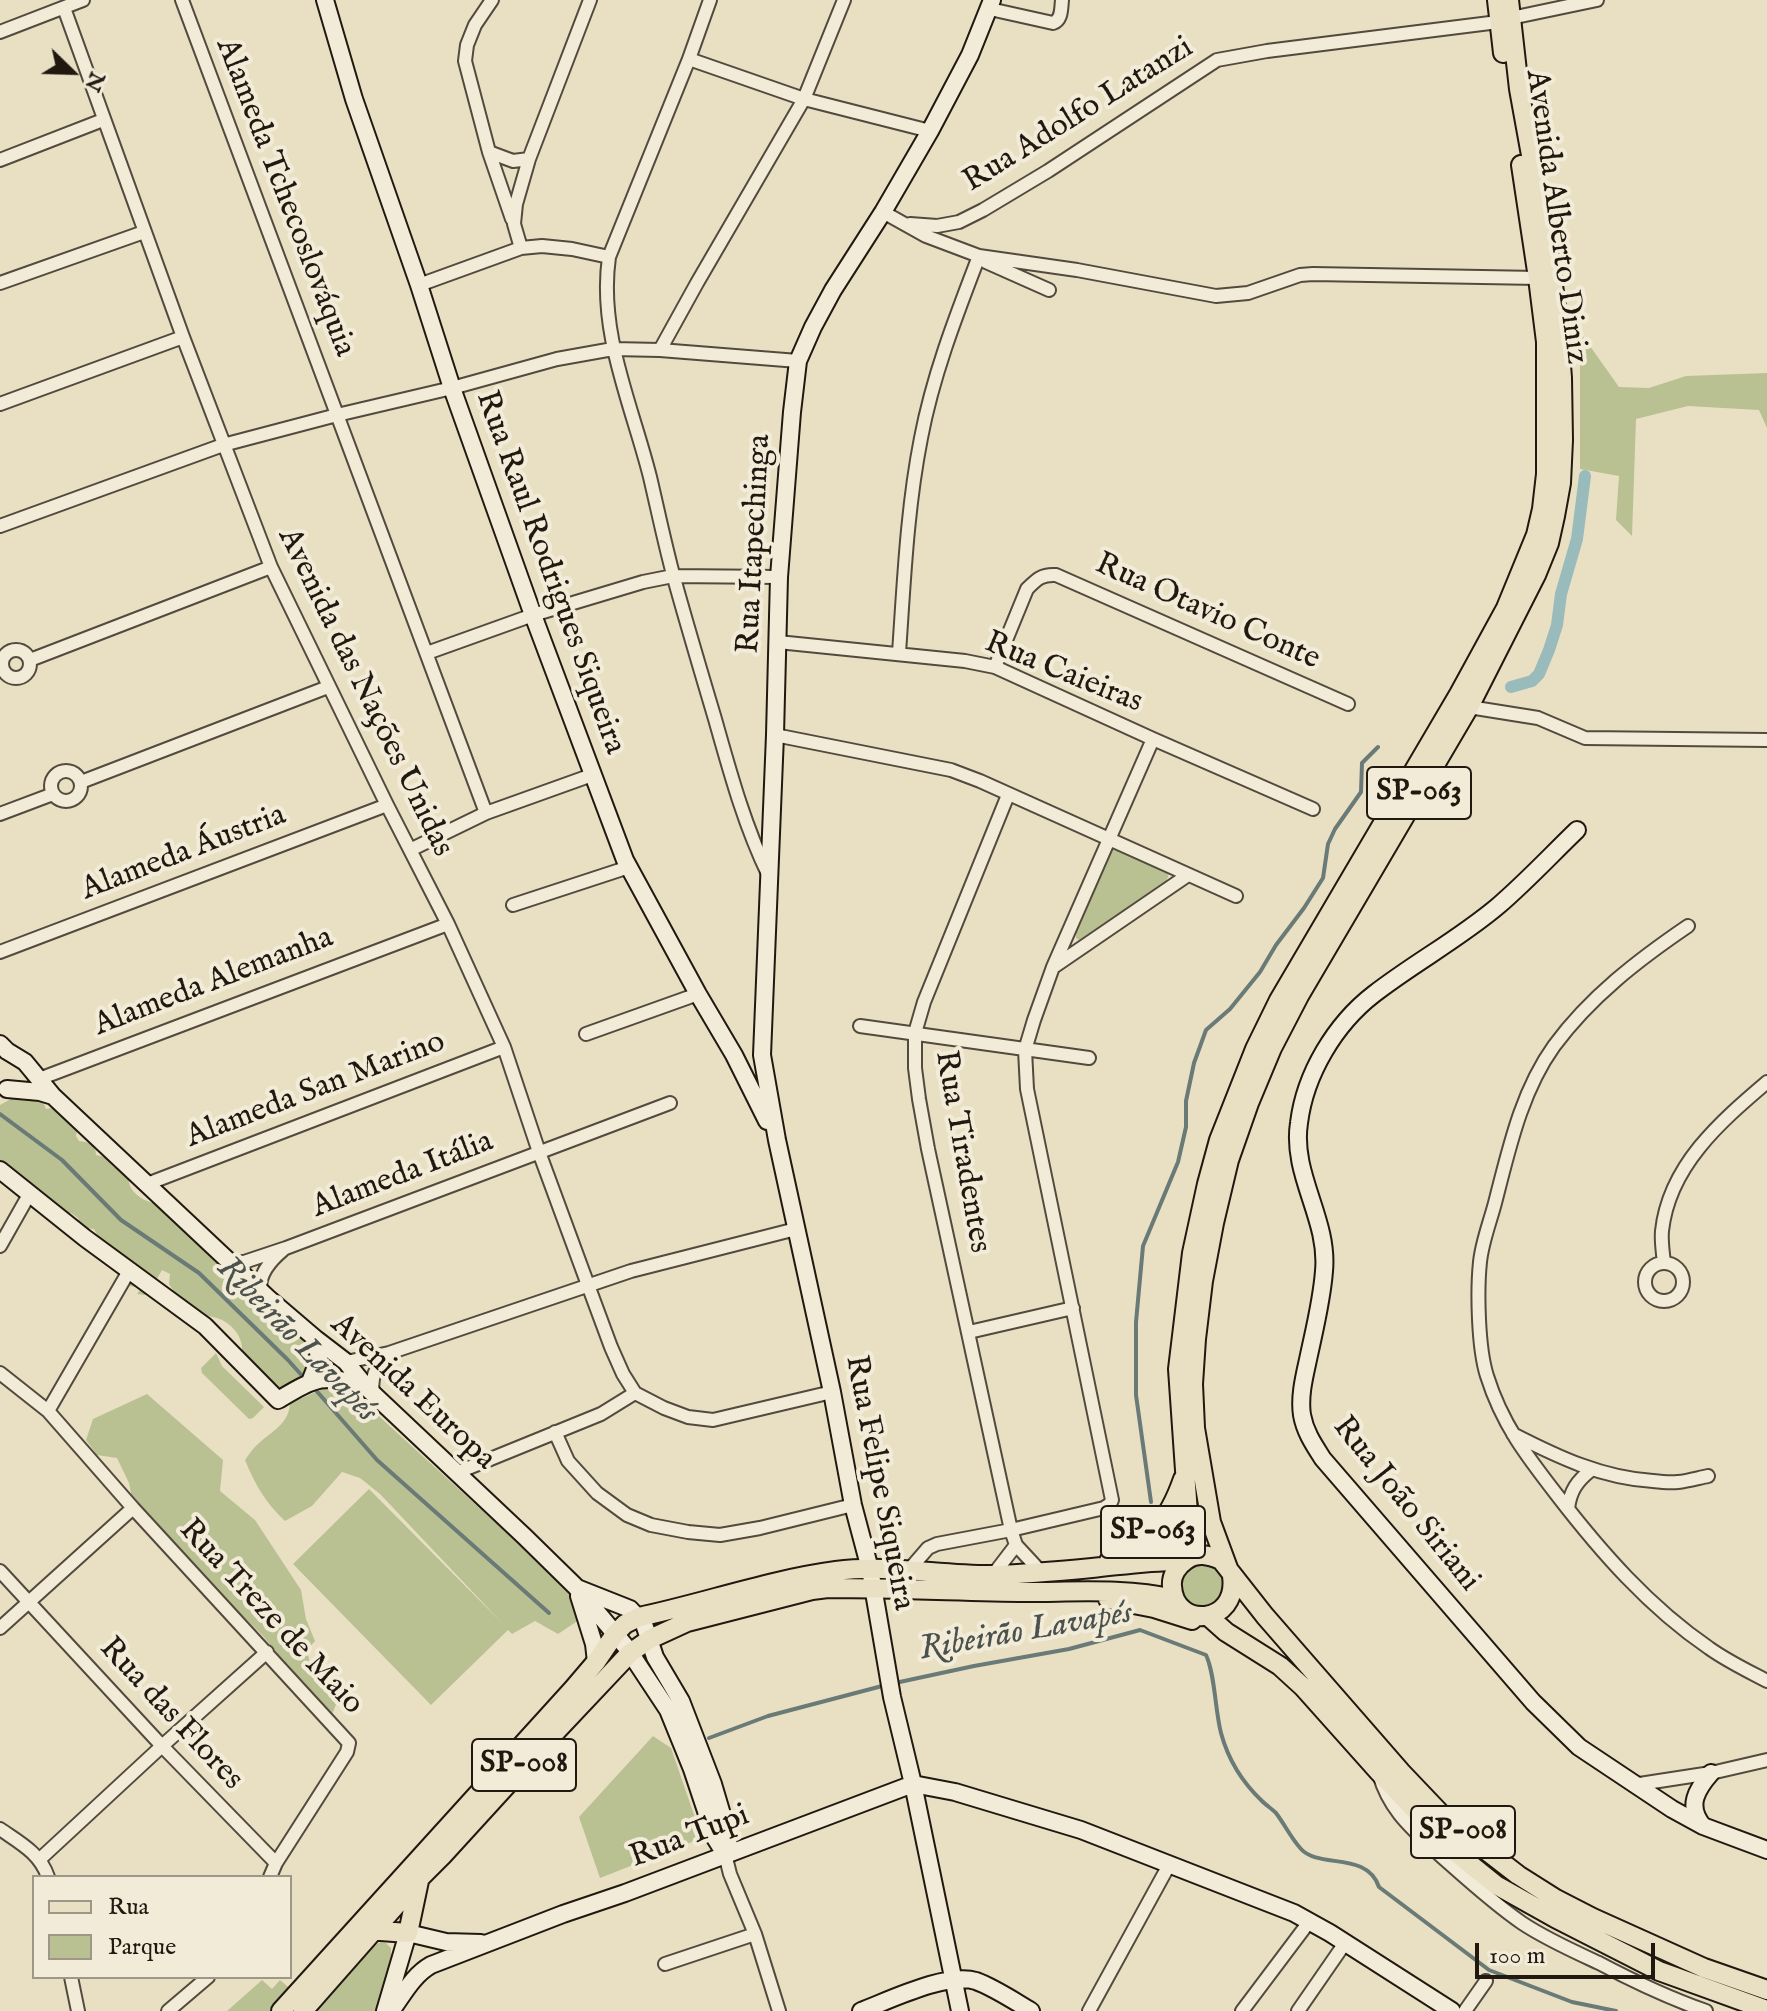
<!DOCTYPE html>
<meta charset="utf-8">
<style>
body{margin:0}
#map{position:relative;width:1767px;height:2011px;overflow:hidden;background:#e9e0c3;font-family:"IM FELL English",serif}
canvas{display:block}
.legend{position:absolute;left:32px;top:1875px;width:260px;height:104px;box-sizing:border-box;background:#f1ebd8;border:2px solid #9e9788;margin:0;padding:10px 14px;list-style:none;font-size:24px;color:#211810}
.legend li{display:flex;align-items:center;gap:16px;height:40px}
.legend b{width:40px;border:2px solid #9e9788}
.north{position:absolute;left:32px;top:32px;width:80px;height:80px;-webkit-text-stroke:6px #f1ebd8;paint-order:stroke;rotate:113deg;font-size:22px;font-weight:700;line-height:32px;text-align:center;color:#211810}
.north::after{content:'';display:block;margin:auto;width:28px;height:36px;background:#211810;clip-path:polygon(50% 0,100% 100%,50% 72%,0 100%)}
.scale{position:absolute;left:1475px;top:1943px;width:180px;height:36px;box-sizing:border-box;border:4px solid #211810;border-top:0;padding-left:10px;font-size:24px;line-height:28px;white-space:nowrap;color:#211810;-webkit-text-stroke:6px #f1ebd8;paint-order:stroke}
</style>
<div id="map">
<canvas width="1767" height="2011"></canvas>
<ul class="legend">
<li><b style="height:10px;background:#e9e0c3"></b>Rua</li>
<li><b style="height:22px;background:#b9c192"></b>Parque</li>
</ul>
<div class="north">N</div>
<div class="scale">100 m</div>
</div>
<script>
const ctx = document.querySelector('canvas').getContext('2d');
ctx.lineJoin = 'round';
function fill(path, color) {
  ctx.fillStyle = color;
  ctx.fill(path, 'evenodd');
}
function stroke(path, color, width, dash) {
  ctx.strokeStyle = color;
  ctx.lineWidth = width;
  ctx.lineCap = dash ? 'butt' : 'round';
  ctx.setLineDash(dash || []);
  ctx.stroke(path);
}
function write(font, color, halo, rows, align = 'center') {
  ctx.font = font + ' "IM FELL English",serif';
  ctx.lineWidth = 8;
  ctx.setLineDash([]);
  ctx.textBaseline = 'middle';
  ctx.strokeStyle = halo;
  ctx.fillStyle = color;
  for (const [text, x, y, turn = 0] of rows) {
    ctx.save();
    ctx.translate(x, y);
    ctx.rotate((+turn || 0) * Math.PI / 180);
    ctx.textAlign = isNaN(turn) ? turn : align;
    if (halo) ctx.strokeText(text, 0, 0);
    ctx.fillText(text, 0, 0);
    ctx.restore();
  }
}
fill(new Path2D(`
 M1580,332L1619,387L1649,388L1686,376L1767,373V428L1759,410L1688,406L1636,419L1632,536L1616,520L1619,476L1580,469Z
 M1113,850H1120L1169,870L1168,877L1165,883L1079,940L1076,938V930L1108,854Z
 M12,1097L42,1100L46,1109L57,1107L63,1112L64,1120L71,1119L78,1126L76,1136L79,1141C88,1142 96,1144 96,1155L105,1157C113,1165 110,1168 124,1169C130,1176 127,1180 131,1188C136,1197 150,1204 160,1204C169,1218 181,1224 193,1236L192,1239C199,1246 209,1250 217,1257L214,1261L228,1267L252,1296L265,1307L279,1313L301,1331L325,1362L281,1393L242,1355C245,1332 224,1315 203,1316L196,1309L189,1311L173,1295V1290L169,1284L170,1274L162,1270L157,1279L158,1284L145,1295L137,1294L140,1290L138,1287L128,1286L122,1280L94,1229L82,1228L78,1218L71,1213L64,1215L4,1161L0,1160V1105L9,1100Z
 M216,1353L222,1366L264,1407L253,1418L249,1419L202,1373L201,1368Z
 M337,1383L347,1387L568,1589L579,1620L558,1634L535,1621L512,1634L508,1630L431,1705L293,1564L369,1489L503,1624L380,1494L360,1478L342,1472L312,1506L285,1521C266,1503 255,1485 245,1460C249,1455 252,1449 258,1444C272,1431 289,1424 290,1403Z
 M147,1394L223,1460L220,1491L255,1520L301,1590L306,1619L315,1641L307,1650L310,1663L317,1666L339,1697L331,1717L309,1693L263,1636L143,1516L133,1503L129,1483L117,1458L97,1455L86,1440L93,1419Z
 M1211,1562L1226,1578L1223,1600L1203,1611L1183,1600L1179,1578L1188,1565Z
 M653,1736L671,1748L702,1838L600,1878L579,1817Z
 M381,1942L386,1943L391,1948V1966L375,2011H314L375,1945Z
 M262,1980L272,1989L280,1980L293,1991L276,2011H227Z`), '#b9c192');
stroke(new Path2D(`
 M0,1114L62,1160L121,1220L199,1273L288,1360L305,1379
 M314,1388L377,1460L549,1613
 M1151,1502L1136,1395V1322L1143,1246L1178,1162L1186,1127V1101L1194,1063L1206,1030L1230,1009L1260,972L1276,945L1304,908L1323,878L1328,844L1335,829L1361,792L1362,763L1378,747
 M895,1683L974,1666L1069,1649L1140,1630L1206,1655C1215,1674 1215,1710 1221,1733C1228,1759 1243,1783 1262,1801C1266,1805 1272,1809 1276,1813C1285,1825 1291,1838 1301,1849C1319,1869 1367,1851 1379,1887L1489,1970L1572,2002L1616,2011
 M709,1738L768,1716L886,1685`), '#697a77', 4);
stroke(new Path2D(`
 M1511,687L1532,681L1539,674L1549,650L1557,625L1561,594L1577,539L1585,476`), '#9bb', 12);
const street = new Path2D(`
 M182,0L486,813
 M492,0L475,25L467,45L465,61L489,152L512,219
 M710,0L689,59L609,257C598,333 632,405 650,477C658,511 665,545 674,578C687,625 701,672 715,719C730,772 744,824 768,874
 M64,8L183,337L271,567L387,805L448,924L504,1047L539,1152L588,1285L611,1347L623,1374L635,1393
 M990,9L1053,23C1062,20 1061,9 1062,0
 M1511,18L1597,0
 M0,32L83,0
 M689,59L804,99L930,131
 M489,152L513,161L529,159
 M0,160L103,120
 M883,212L926,236L979,256L1077,270L1216,296L1248,293L1300,275L1313,274L1538,278
 M910,224L937,226L959,222L983,210L1048,171L1217,60L1267,51L1498,22
 M521,248L514,224L516,204L529,159L590,0
 M986,262L1049,290
 M0,283L144,232
 M419,285L521,248L542,246L572,249L609,257
 M660,350L697,283L804,99L844,0
 M0,404L183,337
 M0,526L223,445L337,415L452,388L557,359L613,349L660,350L798,361
 M778,642L965,661L995,667L1153,739L1313,809
 M2 664a14 14 0 1 1 28 0a14 14 0 1 1-28 0Z
 M427,653L533,615L643,582L673,576L779,577
 M899,653C904,581 907,509 921,438C933,375 956,316 979,256
 M30,660L271,567
 M995,667L1027,589C1037,579 1042,574 1056,575L1348,704
 M1469,707L1538,718L1585,738L1767,740
 M775,735L951,770L980,781L1236,896
 M51 786a15 15 0 1 1 30 0a15 15 0 1 1-30 0Z
 M81,782L328,687
 M1008,795L924,1002L915,1033V1068L919,1099L928,1149L1011,1530L1016,1545L1041,1572
 M0,814L53,794
 M410,850L486,813L592,775
 M513,905L629,867
 M1688,926C1638,960 1590,997 1554,1046C1521,1092 1509,1149 1495,1203C1490,1222 1482,1242 1480,1262C1477,1291 1478,1348 1487,1376C1502,1424 1526,1455 1557,1495C1601,1552 1649,1607 1709,1648C1727,1661 1748,1671 1767,1681
 M0,952L387,805
 M1055,966L1188,875
 M860,1026L1089,1058
 M586,1034L698,994
 M39,1079L448,924
 M147,1184L504,1047
 M0,1246L30,1193
 M231,1262H244L286,1248L670,1103
 M1645 1282a19 19 0 1 1 38 0a19 19 0 1 1-38 0Z
 M1664,1263C1663,1253 1661,1242 1662,1231C1669,1166 1720,1122 1767,1082
 M260,1290C259,1274 271,1260 283,1250
 M969,1332L1073,1308
 M346,1362L389,1353L631,1271L796,1229
 M0,1373L48,1411L133,1508L349,1743L347,1752L276,1863L270,1877
 M635,1393L664,1408L688,1417L713,1420L832,1392
 M373,1394C370,1374 377,1368 389,1353
 M48,1411L129,1271
 M555,1432L568,1461L597,1493L627,1515L651,1525L688,1532L720,1535L760,1528L853,1505
 M1513,1434C1558,1457 1602,1478 1653,1481C1661,1482 1670,1483 1678,1482C1688,1481 1698,1478 1708,1476
 M456,1473L601,1414L635,1393
 M1568,1509C1570,1491 1577,1481 1591,1470
 M909,1570L928,1548L937,1544L1011,1530L1104,1508L1110,1504L1112,1500L1027,1089L1025,1050L1034,1020L1053,967L1153,739
 M0,1571L162,1746L276,1863
 M993,1575L1016,1545
 M0,1628L133,1508
 M1379,1774C1390,1812 1414,1830 1441,1856C1467,1879 1493,1903 1522,1923C1546,1939 1573,1951 1599,1963C1633,1981 1669,1998 1706,2011
 M1633,1785L1711,1773L1767,1760
 M0,1829C20,1843 40,1853 48,1877
 M725,1854L730,1874L755,1934L779,2011
 M40,1859L162,1746L267,1652
 M665,1964L755,1934
 M71,1977L78,2011
 M168,2011L208,1977
 M1089,2011L1169,1865
 M1242,2011L1309,1922
 M1298,2011L1345,1943
 M1465,2011L1486,1981`);
const secondary = new Path2D(`
 M325,0L354,99L419,285L452,388L533,615L625,860L698,994L734,1055L767,1121
 M1577,830C1551,855 1526,882 1498,906C1459,939 1414,963 1374,994C1335,1024 1305,1074 1299,1123C1291,1175 1329,1219 1324,1271C1322,1299 1315,1327 1309,1355C1305,1374 1299,1395 1302,1415C1305,1432 1314,1445 1323,1459L1533,1702L1579,1747L1672,1809L1703,1826L1767,1850
 M0,1044L7,1051L25,1062L53,1096L268,1298L316,1339L346,1362L368,1389L525,1537L576,1587L627,1648L668,1710L692,1769L715,1838L725,1854
 M7,1089L40,1092L53,1096
 M0,1170L85,1238L205,1326L278,1400C312,1380 325,1371 364,1387
 M310,1382L319,1359L316,1339
 M577,1588L630,1609L644,1624L655,1657L681,1701L713,1784L729,1838L725,1854
 M579,1596L594,1644L596,1662
 M913,1784L955,1792L1081,1830L1294,1913L1330,1933L1452,2011
 M1703,1826C1686,1806 1697,1789 1711,1773
 M385,2011L408,1933L446,1942L481,1943
 M391,2011C403,1995 413,1975 431,1965L563,1914L625,1893L913,1784
 M861,2011C890,2000 947,1972 976,1981C995,1988 1014,2001 1031,2011
 M960,2011L913,1784L892,1697L870,1569L853,1505L832,1392L777,1140L762,1055L775,735L779,577L792,412L798,361L813,327L833,290L883,212L930,131L970,55L992,0`);
const primary = new Path2D(`
 M1497,0L1503,53
 M1191,1557L1178,1369L1192,1253L1207,1184L1219,1140L1255,1049L1279,1000L1459,694L1506,608L1536,535L1542,509L1546,474V342L1538,278L1521,165
 M1109,1561C1150,1542 1168,1522 1183,1479
 M1228,1568L1211,1522L1195,1428L1193,1384L1196,1339L1203,1281L1214,1223L1229,1160L1249,1103L1272,1048L1299,996L1469,707L1536,575L1549,543L1555,516L1561,483L1563,440L1562,378L1557,314L1548,249L1519,89L1509,0
 M1232,1576C1239,1625 1174,1630 1172,1586C1171,1576 1177,1566 1186,1560C1197,1552 1209,1555 1221,1560L1265,1616L1401,1772L1441,1814L1483,1848L1518,1875L1556,1899L1593,1918L1704,1968L1767,1990
 M1108,1599L1154,1608L1192,1620
 M1208,1616L1226,1632L1280,1666L1303,1687L1378,1771L1455,1852L1496,1885L1555,1918L1659,1971L1767,2010
 M367,1930L408,1933L419,1881
 M281,2011L573,1689L596,1662L615,1634L625,1624L639,1617C705,1603 769,1580 836,1571C889,1564 942,1576 995,1575C1027,1574 1060,1571 1092,1568C1123,1565 1153,1560 1184,1561
 M303,2011L420,1878L442,1856L547,1741L630,1653L650,1639L687,1622L812,1590L828,1588C894,1588 960,1591 1026,1592C1076,1592 1125,1588 1174,1599`);
stroke(street, '#534a3d', 16);
stroke(secondary, '#211810', 20);
stroke(primary, '#211810', 22);
stroke(street, '#f1ebd8', 12);
stroke(secondary, '#f1ebd8', 16);
stroke(primary, '#e9e0c3', 18);
for (const [x, y, w] of [
 [1419,793,104],
 [1153,1532,104],
 [524,1765,104],
 [1463,1832,104]
]) {
  const box = new Path2D();
  box.roundRect(x - w / 2, y - 26, w, 52, 6);
  ctx.fillStyle = '#f1ebd8';
  ctx.fill(box);
  stroke(box, '#211810', 2);
}
write('bold 30px', '#211810', null, [
 ["SP-063",1419,793],
 ["SP-063",1153,1532],
 ["SP-008",524,1765],
 ["SP-008",1463,1832]
]);
write('32px', '#211810', '#f1ebd8', [
 ["Rua Adolfo Latanzi",1079,116,-32],
 ["Alameda Tchecoslováquia",284,198,69],
 ["Avenida Alberto Diniz",1555,217,82],
 ["Rua Itapechinga",756,544,-87],
 ["Rua Raul Rodrigues Siqueira",549,573,70],
 ["Rua Otavio Conte",1207,613,24],
 ["Rua Caieiras",1063,674,22],
 ["Avenida das Nações Unidas",364,693,64],
 ["Alameda Áustria",184,854,-21],
 ["Alameda Alemanha",214,983,-21],
 ["Alameda San Marino",316,1091,-21],
 ["Rua Tiradentes",961,1152,80],
 ["Alameda Itália",403,1176,-21],
 ["Avenida Europa",412,1393,43],
 ["Rua Felipe Siqueira",878,1483,79],
 ["Rua João Siriani",1405,1505,51],
 ["Rua Treze de Maio",270,1618,47],
 ["Rua das Flores",170,1715,47],
 ["Rua Tupi",690,1838,-21]
]);
write('italic 34px', '#4b514c', '#f1ebd8', [
 ["Ribeirão Lavapés",296,1341,46],
 ["Ribeirão Lavapés",1026,1633,-10]
]);
</script>
